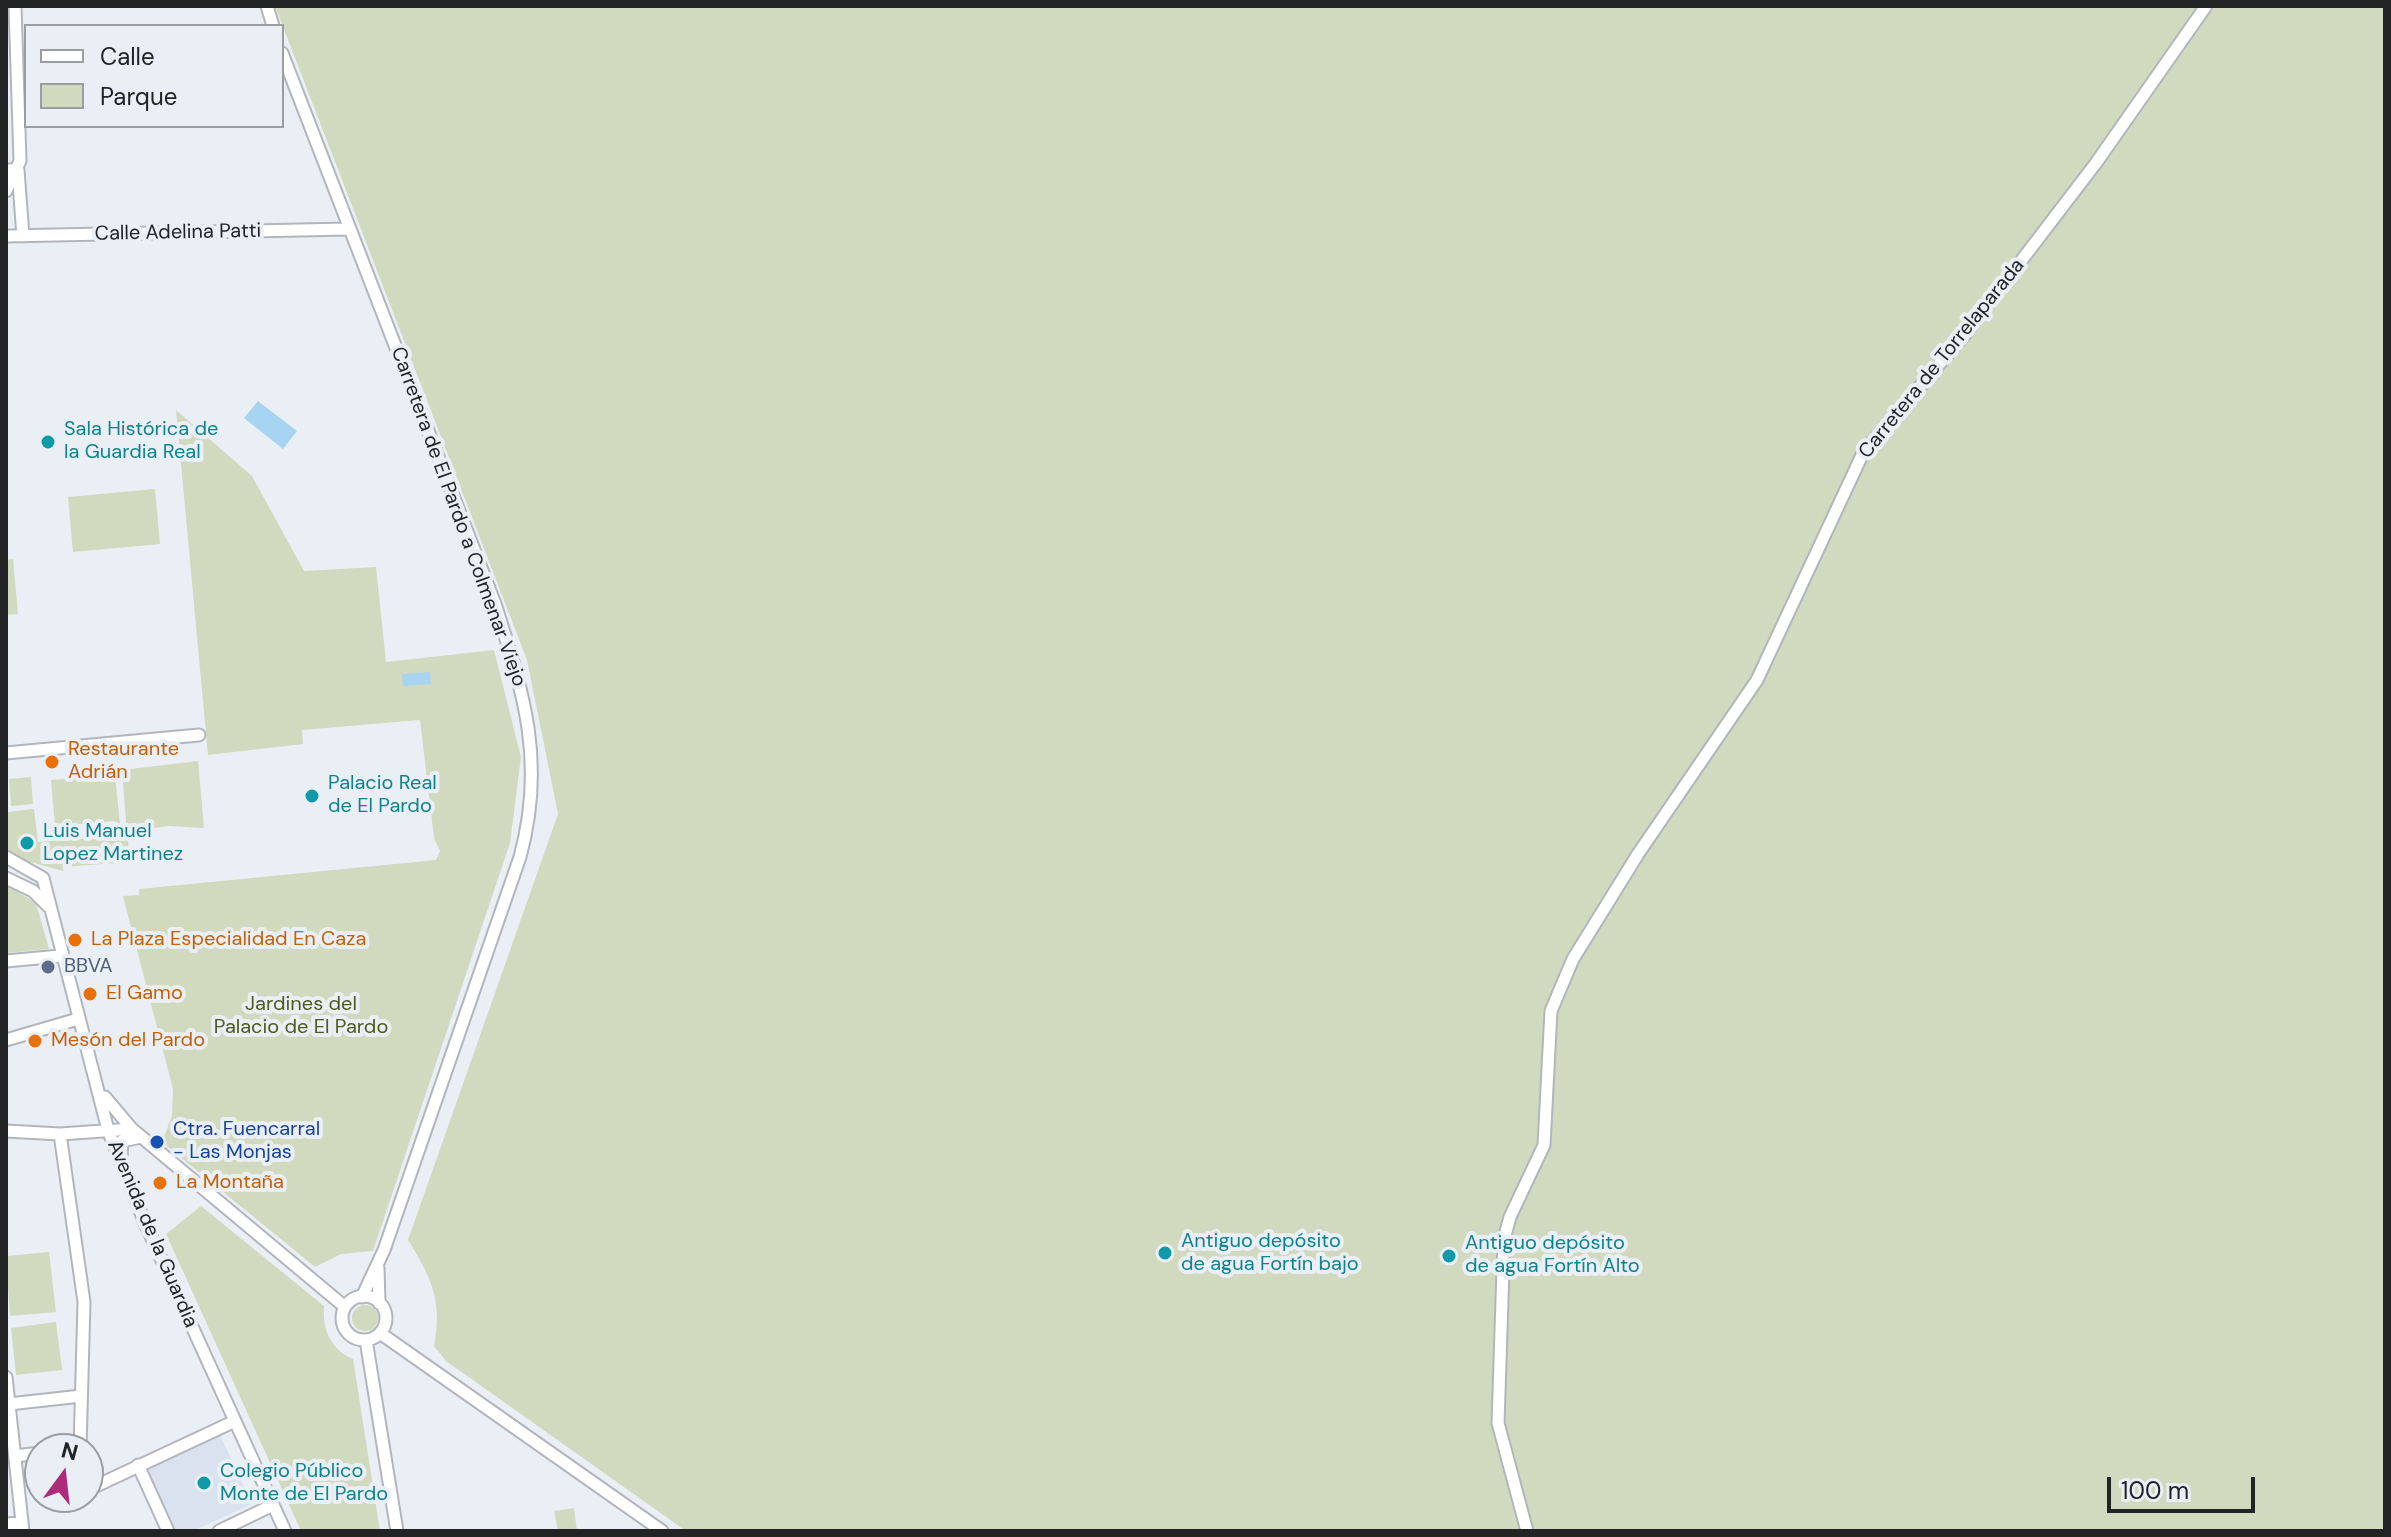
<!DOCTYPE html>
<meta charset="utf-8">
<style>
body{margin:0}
#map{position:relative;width:2391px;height:1537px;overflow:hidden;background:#eaeff5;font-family:"DM Sans",sans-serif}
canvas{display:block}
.frame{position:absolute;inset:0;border:8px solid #212325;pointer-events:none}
.legend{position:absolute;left:24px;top:24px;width:260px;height:104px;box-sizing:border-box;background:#eaeff5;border:2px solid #9a9da2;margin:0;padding:10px 14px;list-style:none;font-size:24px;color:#212325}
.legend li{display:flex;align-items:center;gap:16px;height:40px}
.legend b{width:40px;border:2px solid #9a9da2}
.north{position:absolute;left:24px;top:1433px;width:80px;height:80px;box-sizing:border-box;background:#eaeff5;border:2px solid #9a9da2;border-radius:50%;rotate:15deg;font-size:22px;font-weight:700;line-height:32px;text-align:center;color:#212325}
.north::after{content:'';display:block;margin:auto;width:28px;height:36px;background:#ac2c7b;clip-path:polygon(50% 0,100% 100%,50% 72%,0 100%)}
.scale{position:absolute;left:2107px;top:1477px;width:148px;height:36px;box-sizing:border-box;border:4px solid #212325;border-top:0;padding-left:10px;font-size:24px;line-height:28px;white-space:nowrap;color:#212325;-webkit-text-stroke:6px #eaeff5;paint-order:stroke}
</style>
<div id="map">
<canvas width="2391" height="1537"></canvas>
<div class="frame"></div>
<ul class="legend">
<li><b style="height:10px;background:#fff"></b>Calle</li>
<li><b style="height:22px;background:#d1dabe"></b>Parque</li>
</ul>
<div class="north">N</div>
<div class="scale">100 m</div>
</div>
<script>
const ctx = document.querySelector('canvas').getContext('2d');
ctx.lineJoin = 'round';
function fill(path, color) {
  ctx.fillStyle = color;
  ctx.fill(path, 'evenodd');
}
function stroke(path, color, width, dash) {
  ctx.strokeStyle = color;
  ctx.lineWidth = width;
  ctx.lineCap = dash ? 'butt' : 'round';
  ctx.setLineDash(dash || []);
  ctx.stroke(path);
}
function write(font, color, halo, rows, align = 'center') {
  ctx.font = font + ' "DM Sans",sans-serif';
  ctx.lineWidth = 8;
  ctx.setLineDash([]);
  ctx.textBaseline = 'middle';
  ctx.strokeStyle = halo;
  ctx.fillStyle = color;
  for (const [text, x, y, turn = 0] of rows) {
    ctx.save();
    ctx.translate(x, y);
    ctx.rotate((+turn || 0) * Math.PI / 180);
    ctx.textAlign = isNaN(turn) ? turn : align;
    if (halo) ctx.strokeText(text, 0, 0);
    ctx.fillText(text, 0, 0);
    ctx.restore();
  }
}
fill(new Path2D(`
 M220,1435L252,1504L193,1531H176L147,1468Z`), '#d9e2ee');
fill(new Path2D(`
 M275,6H2385V1531H686L446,1361L434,1346C443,1301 431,1277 408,1240L558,814L527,660Z
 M176,410L252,476L304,571L376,567L386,662L494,650L521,757L510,843L373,1251L341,1254L315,1267L162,1142L172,1116L173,1089L123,896L139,895V889L436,860L440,851L434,838L420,720L302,730L303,744L208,755Z
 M155,489L160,544L73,552L68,497Z
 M13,559L18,614L6,615V560Z
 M198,761L204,828L169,826L132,831L128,836L129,862L63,867V871L27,861L7,850L8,812L34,809L38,842L127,835L122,770Z
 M115,775L120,824L114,821L55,826L51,780Z
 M31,777L33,804L11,806L9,779Z
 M6,885L36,903L49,949L6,953Z
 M201,1206L324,1306C322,1329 331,1350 353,1359L380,1531H301L166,1234Z
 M49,1252L56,1312L10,1316L6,1256Z
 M352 1318a13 13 0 1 1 26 0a13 13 0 1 1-26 0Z
 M56,1322L62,1370L16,1375L11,1328Z
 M574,1508L577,1531H558L554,1511Z`), '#d1dabe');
fill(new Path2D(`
 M258,401L297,431L283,449L244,418Z
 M430,672L431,684L403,686L402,674Z`), '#a7d4f0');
const minor = new Path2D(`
 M267,6L273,26
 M282,53L495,604C524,694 546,762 520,857L384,1250L362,1297
 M6,170H18L23,236
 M6,191L20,161L15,6
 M6,236L349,229
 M6,753L199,735
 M6,857L43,878L108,1130L145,1223L285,1531
 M6,878L33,891L48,906
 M6,961L60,956
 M6,1040L78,1019
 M105,1097L132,1129L345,1307
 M6,1131L60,1134L132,1129
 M60,1134L84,1302L80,1449
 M121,1158L122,1141L141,1137
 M378,1268L379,1303
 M342 1318a22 22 0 1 1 44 0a22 22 0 1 1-44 0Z
 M380,1333L662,1531
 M366,1340L397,1531
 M6,1377L23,1531
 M9,1404L81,1396
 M15,1456L40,1453
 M138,1465L168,1531
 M88,1486H96L235,1421
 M6,1524L22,1523
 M219,1531L273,1505
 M1527,1531L1498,1423L1504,1239L1510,1217L1544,1145L1551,1011L1573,959L1638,854L1757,680L1863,453L1966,333L2096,163L2206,6`);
stroke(minor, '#b2b6bc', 15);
stroke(minor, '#fff', 11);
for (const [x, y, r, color] of [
 [48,442,8,"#0f9aa8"],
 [52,762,8,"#e8710a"],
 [312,796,8,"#0f9aa8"],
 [27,843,8,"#0f9aa8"],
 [75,940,8,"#e8710a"],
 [48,967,8,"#5c6f8a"],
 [90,994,8,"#e8710a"],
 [35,1041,8,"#e8710a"],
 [157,1142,8,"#1a4fb4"],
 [160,1183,8,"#e8710a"],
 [1165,1253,8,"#0f9aa8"],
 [1449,1256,8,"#0f9aa8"],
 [204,1483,8,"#0f9aa8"]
]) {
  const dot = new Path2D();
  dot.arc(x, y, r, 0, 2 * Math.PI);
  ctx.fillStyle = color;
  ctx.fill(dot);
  stroke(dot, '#eaeff5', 3);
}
write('20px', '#212325', '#eaeff5', [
 ["Calle Adelina Patti",178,233,-1],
 ["Carretera de Torrelaparada",1942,359,-51],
 ["Carretera de El Pardo a Colmenar Viejo",458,517,70],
 ["Avenida de la Guardia",152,1234,67]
]);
write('20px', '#0d838f', '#eaeff5', [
 ["Sala Histórica de",64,430],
 ["la Guardia Real",64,453],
 ["Palacio Real",328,784],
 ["de El Pardo",328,807],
 ["Luis Manuel",43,832],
 ["Lopez Martinez",43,855],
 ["Antiguo depósito",1181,1242],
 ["de agua Fortín bajo",1181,1265],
 ["Antiguo depósito",1465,1244],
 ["de agua Fortín Alto",1465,1267],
 ["Colegio Público",220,1472],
 ["Monte de El Pardo",220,1495]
], 'left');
write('20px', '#c56008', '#eaeff5', [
 ["Restaurante",68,750],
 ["Adrián",68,773],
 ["La Plaza Especialidad En Caza",91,940],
 ["El Gamo",106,994],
 ["Mesón del Pardo",51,1041],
 ["La Montaña",176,1183]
], 'left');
write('20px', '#4e5e75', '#eaeff5', [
 ["BBVA",64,967]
], 'left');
write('20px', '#4a5b1a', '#eaeff5', [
 ["Jardines del",301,1005],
 ["Palacio de El Pardo",301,1028]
]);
write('20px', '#164399', '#eaeff5', [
 ["Ctra. Fuencarral",173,1130],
 ["- Las Monjas",173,1153]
], 'left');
</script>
